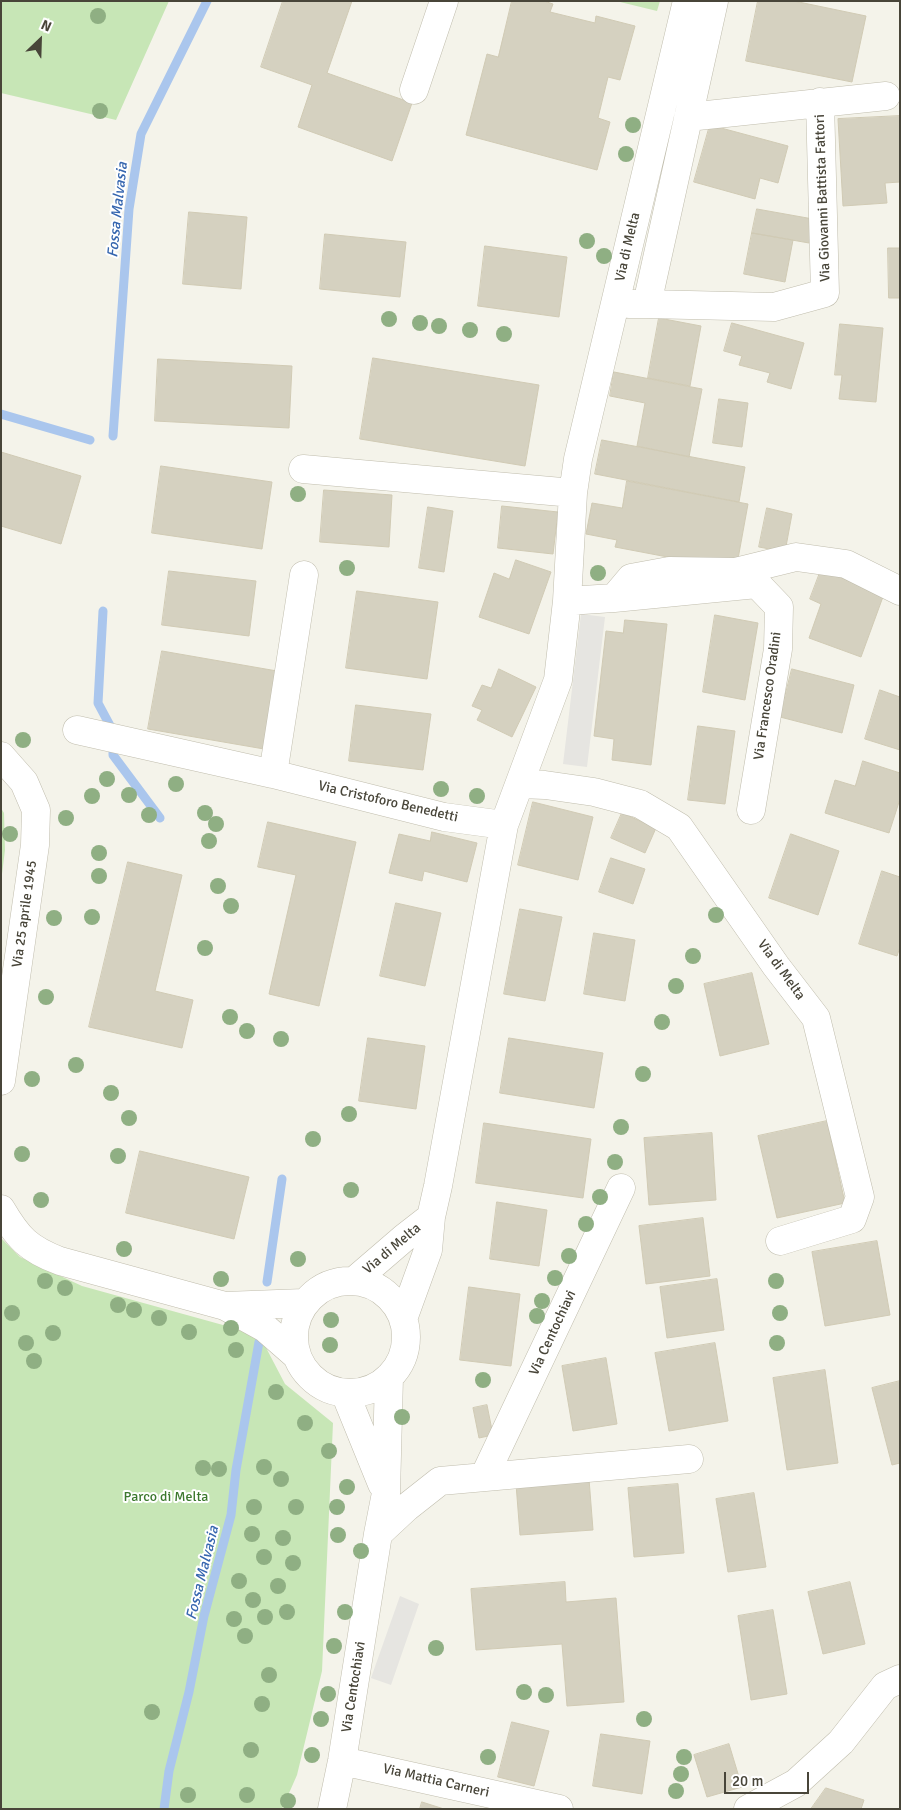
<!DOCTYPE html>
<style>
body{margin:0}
#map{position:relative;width:901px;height:1810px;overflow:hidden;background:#f4f3ea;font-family:Signika,sans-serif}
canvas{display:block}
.frame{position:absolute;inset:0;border:2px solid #484539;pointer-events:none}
.north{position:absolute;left:15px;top:15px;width:50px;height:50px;-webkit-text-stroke:4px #fff;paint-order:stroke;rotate:24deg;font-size:14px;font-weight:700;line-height:20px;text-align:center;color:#484539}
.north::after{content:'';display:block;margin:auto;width:18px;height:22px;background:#484539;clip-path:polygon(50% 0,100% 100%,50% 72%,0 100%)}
.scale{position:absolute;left:724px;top:1772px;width:85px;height:22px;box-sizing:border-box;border:2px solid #484539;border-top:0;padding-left:6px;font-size:15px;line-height:18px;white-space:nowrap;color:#484539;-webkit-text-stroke:4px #fff;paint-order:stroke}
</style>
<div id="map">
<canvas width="901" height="1810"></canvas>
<div class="frame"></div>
<div class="north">N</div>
<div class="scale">20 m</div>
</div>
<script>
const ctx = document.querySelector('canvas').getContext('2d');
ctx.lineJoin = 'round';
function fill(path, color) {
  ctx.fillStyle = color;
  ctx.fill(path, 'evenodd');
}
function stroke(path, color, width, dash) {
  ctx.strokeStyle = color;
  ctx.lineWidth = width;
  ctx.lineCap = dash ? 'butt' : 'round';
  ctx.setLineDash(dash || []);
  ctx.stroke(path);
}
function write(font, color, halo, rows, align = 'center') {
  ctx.font = font + ' Signika,sans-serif';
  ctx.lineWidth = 4;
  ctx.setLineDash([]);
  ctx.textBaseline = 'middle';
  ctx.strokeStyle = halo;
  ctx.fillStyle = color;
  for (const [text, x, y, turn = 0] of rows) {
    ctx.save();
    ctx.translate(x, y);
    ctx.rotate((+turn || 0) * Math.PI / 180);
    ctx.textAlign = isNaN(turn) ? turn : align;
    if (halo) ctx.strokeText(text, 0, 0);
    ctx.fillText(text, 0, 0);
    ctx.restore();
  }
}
fill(new Path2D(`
 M1,1H169L116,120L1,93Z
 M616,1H660L657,11Z
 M1,808L4,813L5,850L1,882Z
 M1,1238L20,1257L82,1286L241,1330L262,1340L285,1384L333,1423L322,1671L297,1775L282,1809H1Z`), '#c7e6b6');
fill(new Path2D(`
 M581,614L605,617L587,767L563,764Z
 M400,1596L419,1604L391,1685L371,1678Z`), '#e6e5e1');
stroke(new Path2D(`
 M1,414L90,440
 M113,436L129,209L141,134L207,1
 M103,611L98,703L113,731V755L160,818
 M267,1282L282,1179
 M164,1809L169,1771L189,1692L204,1616L231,1515L236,1470L259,1342`), '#aac6ed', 9);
const building = new Path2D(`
 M283,1H352L327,73L412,103L392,161L298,127L312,85L261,67Z
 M512,1H544L553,4L550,12L595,23L596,16L635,26L620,80L608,77L598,118L610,122L597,170L466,135L487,54L498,57Z
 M758,1H794L866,16L852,82L746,61Z
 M900,116V182L885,183L887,203L843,206L838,119Z
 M710,125L788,146L778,183L760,178L755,199L694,182Z
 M757,209L813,219L809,243L752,233Z
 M189,212L247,217L241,289L183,284Z
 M752,233L793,240L785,282L744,274Z
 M325,234L406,242L400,297L320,289Z
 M485,246L567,257L559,317L478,306Z
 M888,248H900V298H889Z
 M659,318L701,326L690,386L648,378Z
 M732,323L804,343L791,389L767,382L770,373L739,365L742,356L724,351Z
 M840,324L883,328L876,402L839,399L842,375H835Z
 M373,358L539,385L525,466L360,439Z
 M158,359L292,366L289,428L155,421Z
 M614,372L702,389L689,457L637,446L645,403L610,396Z
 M719,399L748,403L742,447L713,443Z
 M602,440L745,467L739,502L595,474Z
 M1,452L81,476L61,544L1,526Z
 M161,466L272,482L262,549L152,533Z
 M627,481L748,504L736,570L615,547L617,540L586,534L592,503L622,508Z
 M324,490L392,495L389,547L320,542Z
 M502,506L558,512L553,554L498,548Z
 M428,507L453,511L444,572L419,568Z
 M767,508L792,514L785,552L759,547Z
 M516,560L551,572L529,634L479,617L494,573L509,579Z
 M821,570L884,594L861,657L809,638L821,604L810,599Z
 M169,571L256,581L249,636L162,625Z
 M357,591L438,602L427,679L346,668Z
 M715,615L758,623L745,700L703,692Z
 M625,620L667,624L651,765L612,760L614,739L594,736L606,631L623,633Z
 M162,651L277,671L264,749L148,729Z
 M499,669L536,687L512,737L477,720L482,710L472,706L482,685L491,688Z
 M792,669L854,685L842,733L780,717Z
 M880,690L900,697V750L865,739Z
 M356,705L431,714L423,770L349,761Z
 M698,726L735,731L725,804L688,800Z
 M863,761L900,773V799L889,833L825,813L835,780L855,786Z
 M533,802L593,817L578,880L518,865Z
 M622,813L656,828L645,853L611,838Z
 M268,822L356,842L319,1006L269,994L296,875L258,867Z
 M432,832L477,843L467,882L424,871L422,881L389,873L399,834L430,841Z
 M791,834L839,851L818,915L769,898Z
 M611,858L645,869L633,904L599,892Z
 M128,862L182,875L155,991L193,1000L182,1048L89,1027Z
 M882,871L900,877V947L897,956L859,944Z
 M396,903L441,913L425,986L380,976Z
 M520,909L562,917L545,1001L504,994Z
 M594,933L635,940L625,1001L584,994Z
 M752,973L769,1044L720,1056L704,984Z
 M368,1038L425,1046L416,1109L359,1101Z
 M509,1038L603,1053L594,1108L500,1093Z
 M827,1121L845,1203L777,1218L758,1136Z
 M484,1123L591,1139L583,1198L476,1183Z
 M712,1133L716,1200L649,1205L644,1138Z
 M140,1151L249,1177L234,1239L126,1213Z
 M497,1202L547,1210L539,1266L490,1259Z
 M703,1218L710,1276L646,1284L639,1226Z
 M877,1241L890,1315L825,1326L812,1252Z
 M717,1279L724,1330L667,1338L660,1287Z
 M469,1287L520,1294L511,1366L460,1360Z
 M715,1343L728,1421L669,1431L655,1353Z
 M606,1358L617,1424L573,1431L562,1366Z
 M825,1370L838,1463L787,1470L773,1378Z
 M900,1381V1463L892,1465L872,1388Z
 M487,1405L493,1435L479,1438L473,1408Z
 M589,1479L593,1530L520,1535L516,1484Z
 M678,1484L684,1553L634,1557L628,1488Z
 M754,1493L766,1567L728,1572L716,1499Z
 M565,1582L566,1602L616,1598L624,1702L567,1706L562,1644L476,1650L471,1589Z
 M850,1582L865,1644L823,1654L808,1592Z
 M773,1610L787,1694L751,1700L738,1616Z
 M512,1722L549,1731L534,1786L498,1777Z
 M601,1734L650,1741L642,1794L593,1786Z
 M729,1744L742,1787L707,1797L694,1755Z
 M826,1788L864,1800L861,1809H811Z
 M422,1802L444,1809H420Z`);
fill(building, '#d5d1c0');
stroke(building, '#d0cab4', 1);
const minor = new Path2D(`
 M414,90L444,1
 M688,117L886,96
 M629,304H647L714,1
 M647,304L774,307L825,293L820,102
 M303,469L573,493
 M615,597L631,578L669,571L735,572L796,557L846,564L900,591
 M567,601L614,598L757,584L779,607L778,649L751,810
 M77,730L273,774L444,817L504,825
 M1,756L24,782L36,810L35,845L1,1081
 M273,774L304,575
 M520,784L545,785L594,792L640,804L679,827L776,966L816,1018L860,1197L852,1219L780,1241
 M1,1209C18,1238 28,1249 60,1261L225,1306L265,1328L297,1356
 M294 1337a56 56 0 1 1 112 0a56 56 0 1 1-112 0Z
 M354,1281L404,1238L431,1217
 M225,1306L304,1303
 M403,1319L428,1250L431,1217L438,1186L504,825L558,680L567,601L573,493L578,459L687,1
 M345,1393L382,1484
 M484,1477L621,1188
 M378,1534L407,1507L440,1481L689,1459
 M342,1761L559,1809
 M332,1809L342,1761L378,1534L386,1493L389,1377
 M748,1809L796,1783L841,1742L885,1686L900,1679`);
stroke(minor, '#c0bdad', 29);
stroke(minor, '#fff', 28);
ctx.fillStyle = '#8faf83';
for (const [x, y] of [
 [98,16],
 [100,111],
 [633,125],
 [626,154],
 [587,241],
 [604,256],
 [389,319],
 [420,323],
 [439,326],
 [470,330],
 [504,334],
 [298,494],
 [347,568],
 [598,573],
 [23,740],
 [107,779],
 [176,784],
 [441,789],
 [129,795],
 [92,796],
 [477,796],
 [205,813],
 [149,815],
 [66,818],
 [216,824],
 [10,834],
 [209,841],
 [99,853],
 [99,876],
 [218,886],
 [231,906],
 [716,915],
 [92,917],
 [54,918],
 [205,948],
 [693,956],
 [676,986],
 [46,997],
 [230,1017],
 [662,1022],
 [247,1031],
 [281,1039],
 [76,1065],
 [643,1074],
 [32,1079],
 [111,1093],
 [349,1114],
 [129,1118],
 [621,1127],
 [313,1139],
 [22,1154],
 [118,1156],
 [615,1162],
 [351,1190],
 [600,1197],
 [41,1200],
 [586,1224],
 [124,1249],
 [569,1256],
 [298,1259],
 [555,1278],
 [221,1279],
 [45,1281],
 [776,1281],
 [65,1288],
 [542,1301],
 [118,1305],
 [134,1310],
 [12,1313],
 [780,1313],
 [537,1316],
 [159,1318],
 [331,1320],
 [231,1328],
 [189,1332],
 [53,1333],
 [26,1343],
 [777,1343],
 [330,1345],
 [236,1350],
 [34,1361],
 [483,1380],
 [276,1392],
 [402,1417],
 [305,1423],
 [329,1451],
 [264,1467],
 [203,1468],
 [219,1469],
 [281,1479],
 [347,1487],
 [254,1507],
 [296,1507],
 [337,1507],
 [252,1534],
 [338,1535],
 [283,1538],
 [361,1551],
 [264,1557],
 [293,1563],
 [239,1581],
 [278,1586],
 [253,1600],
 [287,1612],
 [345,1612],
 [265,1617],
 [234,1619],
 [245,1636],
 [334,1646],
 [436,1648],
 [269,1675],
 [524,1692],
 [328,1694],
 [546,1695],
 [262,1704],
 [152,1712],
 [321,1719],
 [644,1719],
 [251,1750],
 [312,1755],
 [488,1757],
 [684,1757],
 [681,1774],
 [676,1791],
 [188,1795],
 [247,1795],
 [288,1801]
]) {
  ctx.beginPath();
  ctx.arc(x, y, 8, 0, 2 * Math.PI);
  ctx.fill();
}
write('14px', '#484539', '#fff', [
 ["Via Giovanni Battista Fattori",823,198,-92],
 ["Via di Melta",628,247,-77],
 ["Via Francesco Oradini",768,696,-82],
 ["Via Cristoforo Benedetti",388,802,13],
 ["Via 25 aprile 1945",25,914,-82],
 ["Via di Melta",781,970,54],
 ["Via di Melta",392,1249,-40],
 ["Via Centochiavi",553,1333,-65],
 ["Via Centochiavi",354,1687,-81],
 ["Via Mattia Carneri",436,1781,13]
]);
write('14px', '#3c782e', '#fff', [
 ["Parco di Melta",166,1497]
]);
write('italic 15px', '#3666af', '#fff', [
 ["Fossa Malvasia",118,210,-84],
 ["Fossa Malvasia",203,1573,-76]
]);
</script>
